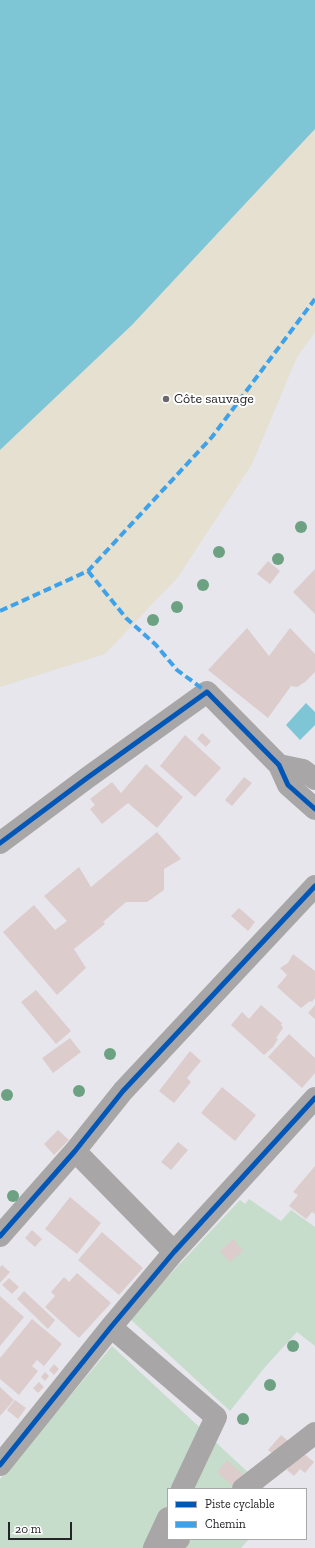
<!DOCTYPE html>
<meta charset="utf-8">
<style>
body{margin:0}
#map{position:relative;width:315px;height:1548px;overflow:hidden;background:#e6e6ec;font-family:"Zilla Slab",serif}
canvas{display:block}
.legend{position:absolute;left:167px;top:1488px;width:140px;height:52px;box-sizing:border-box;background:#fff;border:1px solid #a8a8a9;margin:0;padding:5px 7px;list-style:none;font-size:12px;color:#252529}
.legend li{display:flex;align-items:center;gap:8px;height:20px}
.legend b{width:20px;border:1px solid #a8a8a9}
.scale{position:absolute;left:8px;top:1522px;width:64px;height:18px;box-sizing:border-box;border:2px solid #252529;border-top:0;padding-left:5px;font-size:12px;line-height:14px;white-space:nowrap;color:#252529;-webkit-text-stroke:3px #fff;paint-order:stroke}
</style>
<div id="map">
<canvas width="315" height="1548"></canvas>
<ul class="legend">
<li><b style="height:5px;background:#0057b8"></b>Piste cyclable</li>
<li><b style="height:5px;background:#3ea2eb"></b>Chemin</li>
</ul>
<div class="scale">20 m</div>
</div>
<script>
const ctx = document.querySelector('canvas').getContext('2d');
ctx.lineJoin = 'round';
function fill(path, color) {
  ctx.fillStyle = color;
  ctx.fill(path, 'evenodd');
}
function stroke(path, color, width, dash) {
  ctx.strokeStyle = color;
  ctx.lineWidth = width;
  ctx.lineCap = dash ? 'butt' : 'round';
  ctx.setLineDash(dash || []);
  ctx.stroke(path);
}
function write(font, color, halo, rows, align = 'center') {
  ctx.font = font + ' "Zilla Slab",serif';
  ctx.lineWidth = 4;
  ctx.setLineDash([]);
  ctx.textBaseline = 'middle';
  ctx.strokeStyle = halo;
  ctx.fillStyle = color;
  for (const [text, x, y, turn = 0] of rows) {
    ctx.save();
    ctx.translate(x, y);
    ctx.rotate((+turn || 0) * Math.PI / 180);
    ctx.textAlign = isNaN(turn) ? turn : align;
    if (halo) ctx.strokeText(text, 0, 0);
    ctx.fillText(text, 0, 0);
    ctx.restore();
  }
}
fill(new Path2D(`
 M249,1199L281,1221L291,1210L315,1227V1346L297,1332L265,1367L230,1411L129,1318L240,1200L245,1204Z
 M112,1346L266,1489H168V1539H249L241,1548H0V1479Z`), '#c6ddcb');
fill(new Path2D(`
 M315,129V332L297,357L252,464L178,577L105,654L0,687V450L132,325Z`), '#e5e0cf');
fill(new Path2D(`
 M0,0H315V129L132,325L0,450Z
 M306,703L315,712V725L300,740L286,725Z`), '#7ec6d6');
fill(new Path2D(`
 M268,561L280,571L270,584L257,574Z
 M315,569V614L293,592Z
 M247,628L269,656L290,628L315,654V672L305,682L297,687L291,686L268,718L208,670Z
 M202,733L211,741L206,747L197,739Z
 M185,735L221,768L195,797L160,766Z
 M146,764L183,797L157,828L128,803L102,824L90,809L95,805L90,799L112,782L121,793Z
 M244,777L252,783L232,806L225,800Z
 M157,832L181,859L164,869V890L147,902H126L103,922L105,924L74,949L86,968L57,995L3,932L34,905L55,930L67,921L44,896L79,867L91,887Z
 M239,908L255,922L248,931L231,916Z
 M293,954L315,971V998L312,1002L310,1001L301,1008L277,987L287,975L280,968L288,963Z
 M36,990L71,1031L56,1044L21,1002Z
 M261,1005L282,1023L281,1025L283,1028L276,1038L278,1039L273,1047L264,1055L231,1025L242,1012L249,1019Z
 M315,1005V1019L308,1013Z
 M289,1034L315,1058V1073L302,1088L268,1057Z
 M70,1038L81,1052L53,1073L42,1058Z
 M190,1051L201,1061L187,1078L191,1082L174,1103L159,1091Z
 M222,1087L256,1115L235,1141L201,1113Z
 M58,1130L69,1140L54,1155L44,1144Z
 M178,1142L188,1150L171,1170L161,1162Z
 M315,1166V1214L312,1212L306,1219L289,1206L298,1195L293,1192Z
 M70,1197L101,1223L77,1254L45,1229Z
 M32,1230L42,1239L35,1247L25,1238Z
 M102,1232L143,1268L119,1295L78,1260Z
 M233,1239L243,1251L230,1262L220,1251Z
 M2,1265L10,1272L0,1283V1267Z
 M77,1273L111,1303L79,1338L45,1307L55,1296L51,1292L64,1277L69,1282Z
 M9,1278L19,1287L12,1294L2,1285Z
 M24,1291L55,1320L48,1329L17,1299Z
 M0,1296L24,1317L0,1346Z
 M32,1319L62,1344L44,1366L37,1360L32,1366L38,1371L19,1395L0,1379V1358Z
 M54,1364L59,1369L54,1375L49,1370Z
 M45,1372L49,1376L45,1381L41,1377Z
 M39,1382L44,1387L38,1393L33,1388Z
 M0,1387L14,1400L0,1416Z
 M15,1400L26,1408L18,1419L7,1410Z
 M281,1435L314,1462L305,1473L300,1469L294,1476L287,1470L289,1467L268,1450Z
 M227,1460L257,1487L236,1489L217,1472Z`), '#dccdcc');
stroke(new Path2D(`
 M279,765L303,770L315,779
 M0,843L87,778L207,692L279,765L288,785L315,809
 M75,1151L174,1252
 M0,1236L75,1151L123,1091L315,886
 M111,1327L216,1417L182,1489
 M0,1465L111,1327L174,1252L315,1098
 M243,1489L315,1433
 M154,1548L168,1518
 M167,1548L179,1539`), '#a8a6a6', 22);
stroke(new Path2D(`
 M88,571L126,618L156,645L177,670L207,692
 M0,611L88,571L212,437L315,299`), '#3ea2eb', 4, [8, 4]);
stroke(new Path2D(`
 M0,843L87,778L207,692L279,765L288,785L315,809
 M0,1236L75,1151L123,1091L315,886
 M0,1465L111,1327L174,1252L315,1098`), '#0057b8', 5);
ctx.fillStyle = '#6ca281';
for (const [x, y] of [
 [301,527],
 [219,552],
 [278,559],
 [203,585],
 [177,607],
 [153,620],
 [110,1054],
 [79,1091],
 [7,1095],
 [13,1196],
 [293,1346],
 [270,1385],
 [243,1419]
]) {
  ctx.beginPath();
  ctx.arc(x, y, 6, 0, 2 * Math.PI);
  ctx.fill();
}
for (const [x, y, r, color] of [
 [166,399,4,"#69696d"]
]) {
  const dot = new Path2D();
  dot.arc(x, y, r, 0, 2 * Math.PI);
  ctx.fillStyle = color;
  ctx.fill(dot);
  stroke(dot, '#fff', 1.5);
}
write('14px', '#252529', '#fff', [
 ["Côte sauvage",174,399]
], 'left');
</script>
